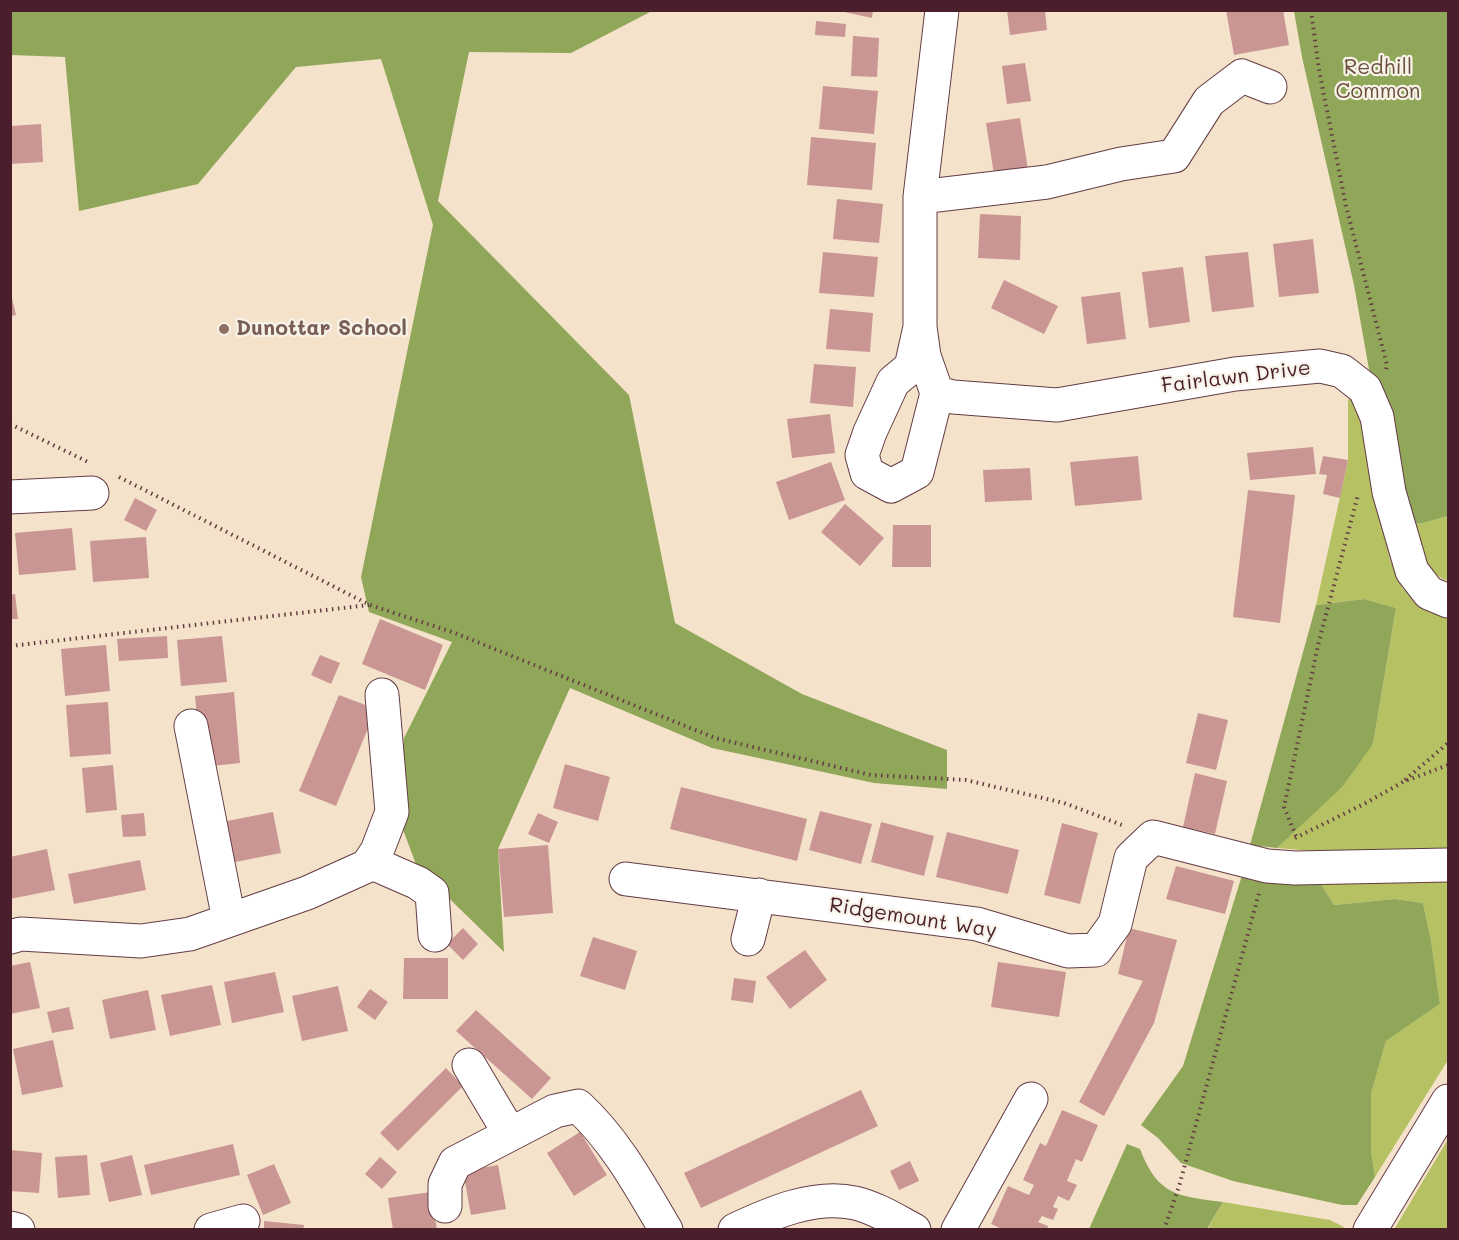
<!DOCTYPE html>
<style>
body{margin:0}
#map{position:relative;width:1459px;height:1240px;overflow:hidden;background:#f5e2cb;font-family:Mali,sans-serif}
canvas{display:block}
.frame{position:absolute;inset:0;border:12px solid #4a1f2b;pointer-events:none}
</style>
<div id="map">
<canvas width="1459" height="1240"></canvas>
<div class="frame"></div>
</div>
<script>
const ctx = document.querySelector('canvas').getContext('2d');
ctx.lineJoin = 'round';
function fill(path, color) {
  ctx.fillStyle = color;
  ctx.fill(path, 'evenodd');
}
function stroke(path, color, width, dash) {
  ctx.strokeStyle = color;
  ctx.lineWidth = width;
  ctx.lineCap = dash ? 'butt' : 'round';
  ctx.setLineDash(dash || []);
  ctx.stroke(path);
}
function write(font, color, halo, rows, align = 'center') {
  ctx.font = font + ' Mali,sans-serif';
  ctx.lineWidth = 4.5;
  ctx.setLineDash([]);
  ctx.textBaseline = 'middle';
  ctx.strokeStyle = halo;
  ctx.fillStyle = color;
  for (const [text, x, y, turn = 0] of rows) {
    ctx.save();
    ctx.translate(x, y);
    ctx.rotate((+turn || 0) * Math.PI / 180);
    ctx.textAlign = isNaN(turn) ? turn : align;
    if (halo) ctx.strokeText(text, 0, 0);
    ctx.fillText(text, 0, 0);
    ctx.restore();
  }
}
fill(new Path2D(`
 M1352,396L1361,418L1390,560L1403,589L1424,608L1448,612V849L1325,852L1277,848L1304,822L1373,744L1396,608L1364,599L1316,605L1348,461V400Z
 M1448,516V581C1421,569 1416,550 1408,524L1423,523Z
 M1448,874V1060L1375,1177L1371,1150V1094L1386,1041L1440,1004L1431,940L1423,903L1395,899L1334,905L1319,881Z
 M1448,1139V1229H1394L1395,1228Z
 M1223,1202L1330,1220L1344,1227L1343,1230H1207Z`), '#b5c163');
fill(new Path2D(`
 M11,11H652L571,53L469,52L438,201L629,395L675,623L802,694L947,750V789L874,783L712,748L570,688L498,849L504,952L417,867L396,811L404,738L452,642L369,612L361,577L433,225L381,59L296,67L198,184L79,211L65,57L11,55Z
 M1294,11H1448V516L1423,523L1408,524L1370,375L1354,285L1302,57Z
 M1364,599L1396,608L1373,744L1342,787L1277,848L1250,845L1316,605Z
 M1243,872L1319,881L1334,905L1395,899L1423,903L1431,940L1440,1004L1386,1041L1371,1094V1150L1375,1177L1357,1205H1342L1233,1181L1181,1163L1158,1138L1141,1125L1183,1066Z
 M1127,1144L1140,1149C1158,1196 1178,1196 1223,1202L1207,1229H1089Z`), '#90a759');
fill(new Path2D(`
 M835,10H873L872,18Z
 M1007,10H1045L1047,30L1010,35Z
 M1226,10H1283L1289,45L1234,55Z
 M816,21L846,24L845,37L815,35Z
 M853,36L879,38L877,77L851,76Z
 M1025,63L1031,101L1007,104L1002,66Z
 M823,86L878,91L874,134L819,129Z
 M1020,118L1028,170L994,175L986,123Z
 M41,124L43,162L10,164V126Z
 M811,137L876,143L872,190L807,185Z
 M837,199L883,204L879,243L833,239Z
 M980,214L1021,216L1020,260L978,258Z
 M1313,239L1319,293L1279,297L1273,244Z
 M823,252L878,257L874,297L819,293Z
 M1248,252L1254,307L1212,312L1205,256Z
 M1183,267L1190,322L1149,328L1142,272Z
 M1004,280L1058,306L1044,334L991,308Z
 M10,290L16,315L10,316Z
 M1120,292L1126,339L1087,344L1081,297Z
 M830,309L873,313L870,352L826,349Z
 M814,364L856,367L853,407L810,403Z
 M830,414L835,453L792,458L787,419Z
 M1313,447L1316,474L1250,480L1247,453Z
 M1138,456L1142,500L1075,506L1070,462Z
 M1323,456L1348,460L1340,498L1323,494L1327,475L1319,474Z
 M831,462L845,500L789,520L776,482Z
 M1030,468L1032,500L985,502L983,470Z
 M1248,490L1295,495L1280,623L1233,617Z
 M135,498L157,510L146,531L124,520Z
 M845,504L884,538L860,566L821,532Z
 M893,525H931V567H892Z
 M72,528L76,570L19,575L15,533Z
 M146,537L149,578L93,582L90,541Z
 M15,594L18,619H10V595Z
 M380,619L443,645L425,690L362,664Z
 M167,636L168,658L119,661L117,639Z
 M222,636L227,682L181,686L177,640Z
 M106,645L110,691L65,696L61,649Z
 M320,655L340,663L331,684L311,675Z
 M234,692L240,763L202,767L195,696Z
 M339,695L376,709L336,806L299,791Z
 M108,702L111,754L70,757L66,705Z
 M1198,713L1228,720L1216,770L1186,763Z
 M565,764L610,777L598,821L553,808Z
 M113,765L117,810L86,813L82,768Z
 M1195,773L1227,781L1215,834L1183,827Z
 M681,787L807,819L797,861L670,829Z
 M820,811L872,824L861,864L809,850Z
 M273,812L281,853L230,863L222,822Z
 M144,813L146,836L123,837L121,815Z
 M538,813L558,822L549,843L528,834Z
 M881,822L934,836L924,876L871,862Z
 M1062,823L1098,833L1080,904L1044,895Z
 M947,832L1019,850L1008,894L936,877Z
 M548,845L553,913L504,917L498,849Z
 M47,849L55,890L10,899V857Z
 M140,860L146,890L74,904L68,874Z
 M1176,866L1234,881L1225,914L1166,899Z
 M463,928L478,944L463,960L447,944Z
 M1129,928L1177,940L1154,1023L1104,1116L1079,1102L1143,981L1118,974Z
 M593,937L637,951L625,990L580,976Z
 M805,950L827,980L790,1009L766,977Z
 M404,958H448V999H403Z
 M30,962L40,1008L10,1014V966Z
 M998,962L1066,972L1059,1017L991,1007Z
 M275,972L284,1012L232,1023L224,982Z
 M734,978L756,981L753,1003L731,1000Z
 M212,985L221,1025L170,1036L161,995Z
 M338,986L348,1031L302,1041L292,996Z
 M370,989L388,1002L375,1020L357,1007Z
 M148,990L156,1030L110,1039L102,1000Z
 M69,1007L74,1029L52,1033L47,1012Z
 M476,1010L551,1078L532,1099L456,1031Z
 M53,1040L63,1087L22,1095L13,1049Z
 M446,1068L463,1086L398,1151L380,1133Z
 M861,1090L878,1126L701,1208L684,1173Z
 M1062,1110L1098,1125L1082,1162L1076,1159L1067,1181L1077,1185L1069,1201L1058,1196L1053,1207L1058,1209L1053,1220L1042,1216L1038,1222L1048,1226L1047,1230H1004L991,1224L1008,1186L1029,1195L1034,1185L1023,1180L1040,1143L1046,1146Z
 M580,1132L607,1175L574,1196L547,1153Z
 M233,1144L240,1175L151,1195L144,1165Z
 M10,1150L42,1153L39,1193L10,1191Z
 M87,1155L90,1195L58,1198L55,1157Z
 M132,1155L142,1195L109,1202L100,1163Z
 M380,1157L397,1172L382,1189L365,1174Z
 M910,1161L919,1181L899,1190L890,1171Z
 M274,1164L291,1203L263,1215L247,1175Z
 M498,1165L506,1209L471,1215L463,1171Z
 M431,1192L437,1230H393L388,1198Z
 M264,1221L304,1225L303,1230H264Z`), '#c99694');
const minor = new Path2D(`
 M920,197L1047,182L1121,164L1174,156L1209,101L1242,76L1270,87
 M920,327L911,367L893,382L870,432L862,455L867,473L891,486L917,472L937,393L924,356L920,327V197L942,10
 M937,393L953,397L1057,405L1235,374L1320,366L1342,371L1365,389L1377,417L1389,492L1412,571L1429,593L1448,601
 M10,497L92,493
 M191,726L229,920
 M370,862L418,883L432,893L435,935
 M626,879L977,924L1068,951L1096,950L1115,924L1131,858L1153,837L1267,866L1295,868L1448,865
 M10,937L21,934L141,941L190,934L307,893L367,866L377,851L392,812L382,695
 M748,939L759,895
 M469,1065L510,1134
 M445,1206V1184L455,1163L555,1111L578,1106C616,1141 640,1186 666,1230
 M10,1228L18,1230
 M211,1230L243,1221
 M735,1230C771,1213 815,1194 855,1203C876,1208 895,1220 914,1230
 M958,1230L1031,1099
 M1370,1230L1448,1101`);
stroke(minor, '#643c43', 35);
stroke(new Path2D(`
 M1311,10L1319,70L1346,206L1387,365L1386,370
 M10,424L88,462
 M119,477L370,605L455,633L715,738L871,775L966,780L1064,803L1122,825
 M10,646L369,605
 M1405,780L1448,743
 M1296,836L1284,807L1319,641L1358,495
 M1295,838L1364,804L1403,782L1448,765
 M1164,1230L1180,1183L1259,893`), '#643c43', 4, [1.5, 4.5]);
stroke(minor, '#fff', 33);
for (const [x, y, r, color] of [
 [224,329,6,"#8d6e63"]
]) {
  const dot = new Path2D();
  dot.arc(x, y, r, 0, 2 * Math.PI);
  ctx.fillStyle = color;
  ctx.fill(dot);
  stroke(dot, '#f7f3e8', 2);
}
write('21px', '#6a503c', '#f7f3e8', [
 ["Redhill",1378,68],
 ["Common",1378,92]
]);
write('bold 21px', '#785e54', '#f7f3e8', [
 ["Dunottar School",236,329]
], 'left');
write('21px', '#4a1f2b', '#f7f3e8', [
 ["Fairlawn Drive",1236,377,-7],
 ["Ridgemount Way",913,918,9]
]);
</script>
